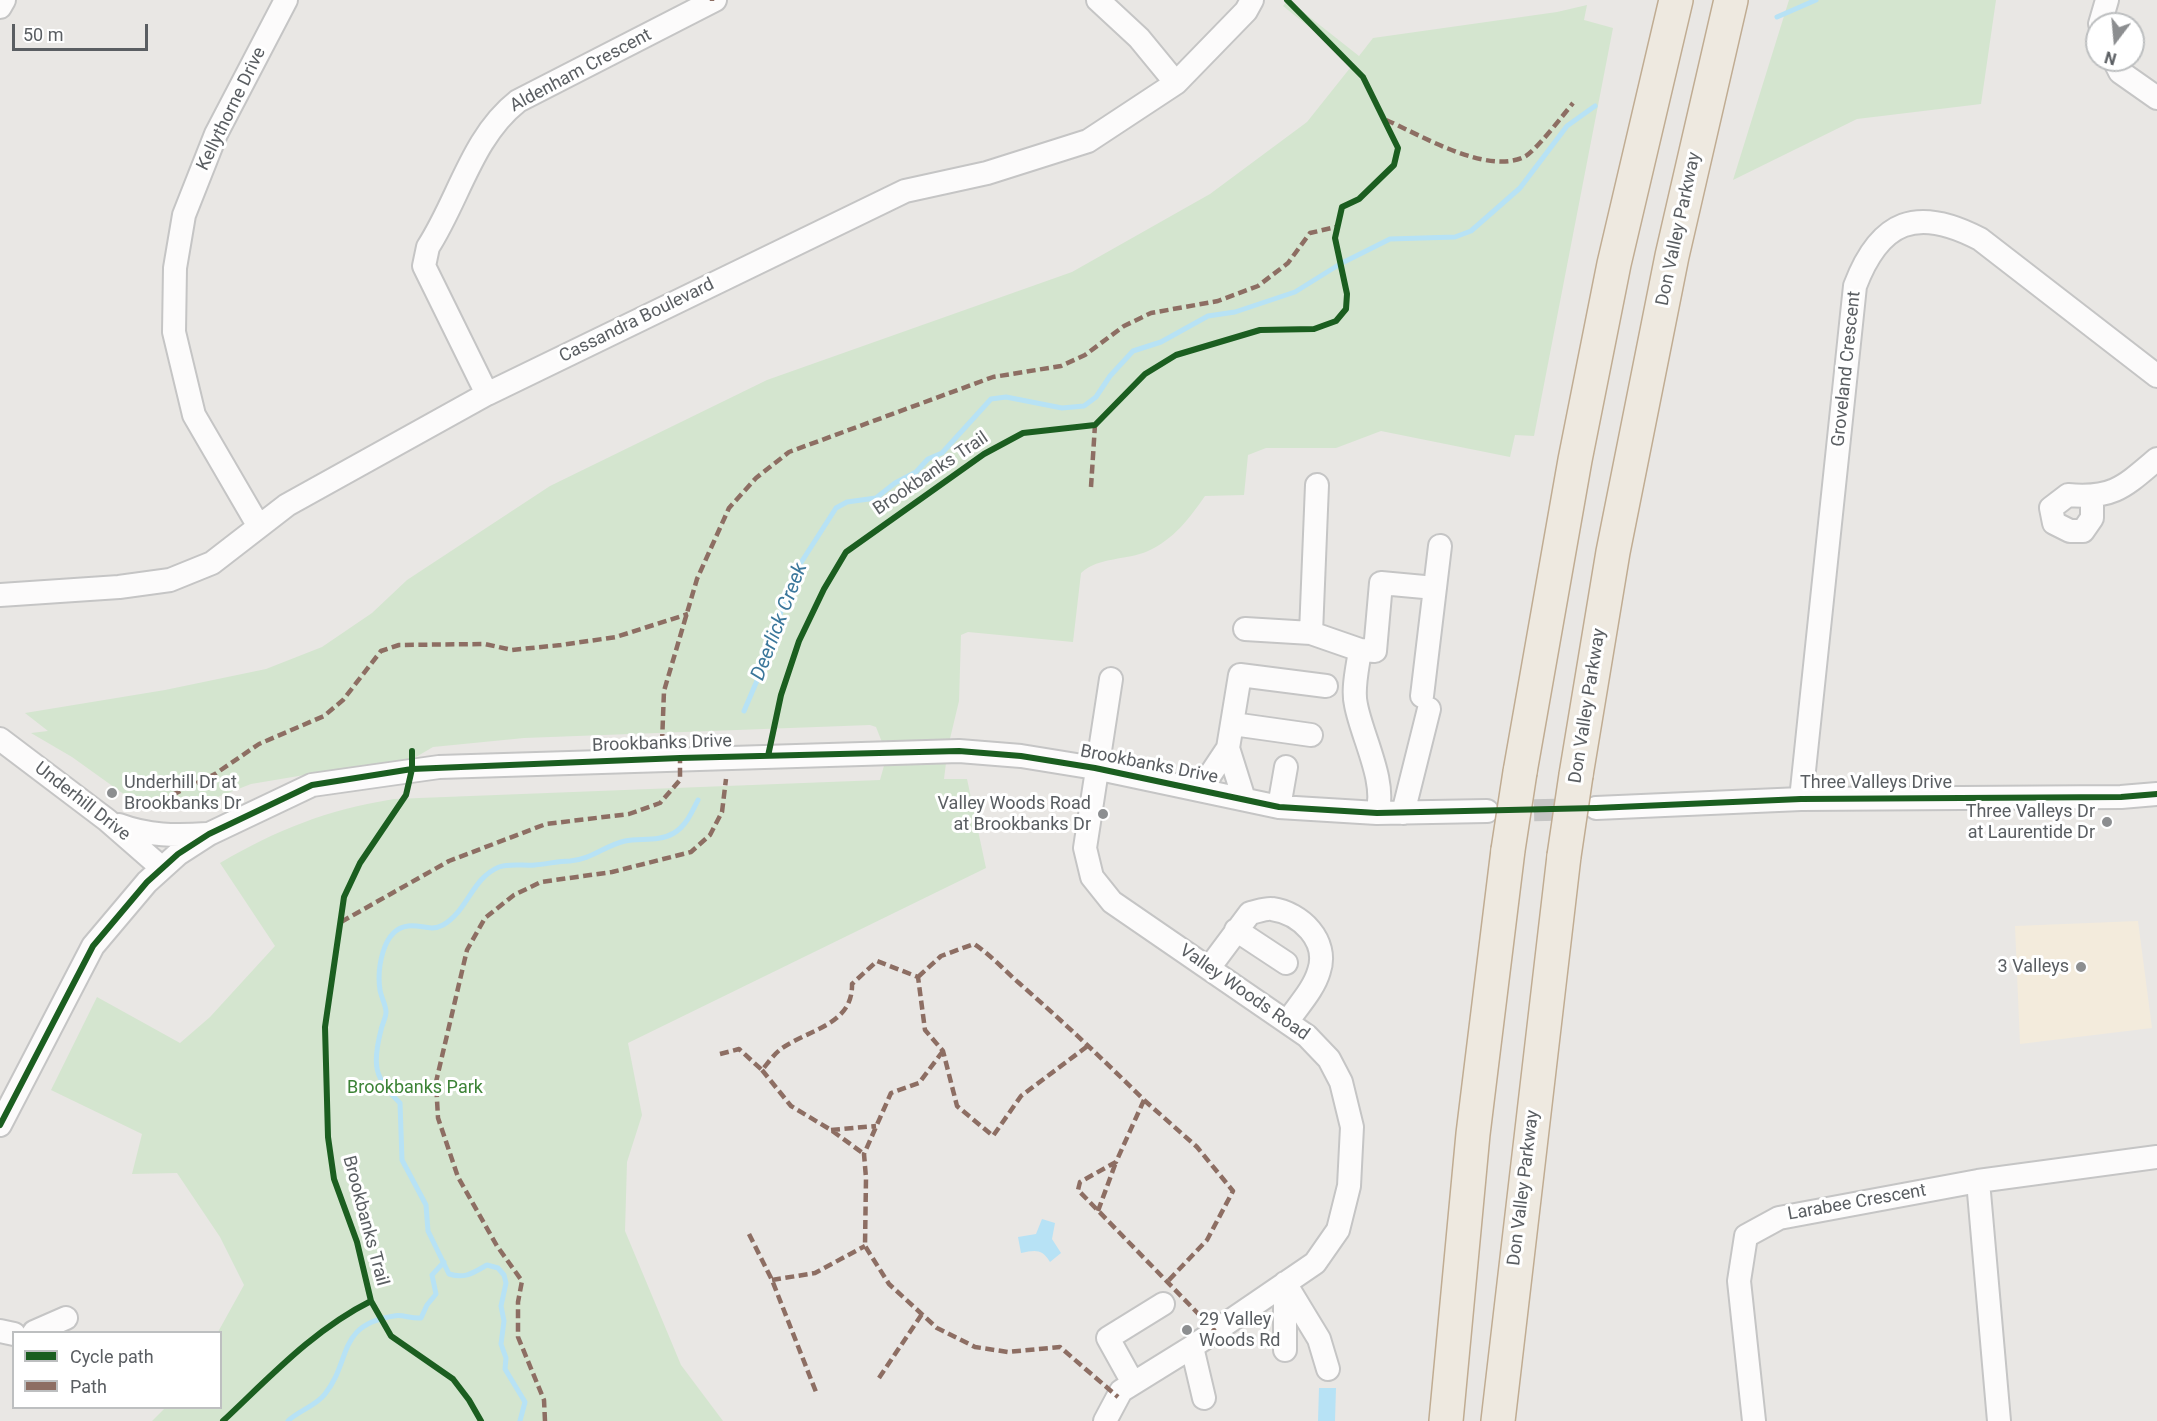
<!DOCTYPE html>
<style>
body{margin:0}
#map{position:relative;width:2157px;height:1421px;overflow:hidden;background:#e9e7e4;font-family:Roboto,sans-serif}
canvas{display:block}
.legend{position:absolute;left:12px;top:1331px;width:210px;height:78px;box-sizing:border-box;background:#fff;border:2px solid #bdbfc0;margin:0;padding:8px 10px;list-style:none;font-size:18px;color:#5a5e62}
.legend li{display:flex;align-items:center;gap:12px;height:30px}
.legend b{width:30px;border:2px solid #bdbfc0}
.north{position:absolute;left:2085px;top:12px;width:60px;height:60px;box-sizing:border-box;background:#fff;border:2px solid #bdbfc0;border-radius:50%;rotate:196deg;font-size:16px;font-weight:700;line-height:24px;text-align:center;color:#5a5e62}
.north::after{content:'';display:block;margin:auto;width:21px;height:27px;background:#8c8e90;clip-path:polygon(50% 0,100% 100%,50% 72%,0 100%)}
.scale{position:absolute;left:12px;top:24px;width:136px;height:27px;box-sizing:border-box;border:3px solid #5a5e62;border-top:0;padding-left:8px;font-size:18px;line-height:21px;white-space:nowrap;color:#5a5e62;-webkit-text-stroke:4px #fff;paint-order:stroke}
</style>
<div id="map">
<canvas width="2157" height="1421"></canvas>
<ul class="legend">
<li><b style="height:8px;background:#1b5e20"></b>Cycle path</li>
<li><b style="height:8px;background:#8d6e63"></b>Path</li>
</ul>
<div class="north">N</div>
<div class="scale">50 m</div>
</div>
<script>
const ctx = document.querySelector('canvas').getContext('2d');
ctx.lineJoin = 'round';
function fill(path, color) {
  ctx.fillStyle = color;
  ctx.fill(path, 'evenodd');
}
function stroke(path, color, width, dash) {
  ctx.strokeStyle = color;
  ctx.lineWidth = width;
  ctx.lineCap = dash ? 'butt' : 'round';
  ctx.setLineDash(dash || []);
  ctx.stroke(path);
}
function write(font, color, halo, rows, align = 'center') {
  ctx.font = font + ' Roboto,sans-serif';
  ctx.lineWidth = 6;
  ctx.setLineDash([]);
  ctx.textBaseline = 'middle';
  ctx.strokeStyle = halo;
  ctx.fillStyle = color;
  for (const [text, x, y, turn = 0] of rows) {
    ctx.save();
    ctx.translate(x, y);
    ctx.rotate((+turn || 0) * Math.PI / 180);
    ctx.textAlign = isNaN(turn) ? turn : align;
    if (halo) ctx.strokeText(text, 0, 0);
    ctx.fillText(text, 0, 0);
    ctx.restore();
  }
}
fill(new Path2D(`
 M2138,921L2152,1028L2020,1044L2015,926Z`), '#f3ebdc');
fill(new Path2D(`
 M1288,0L1359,56L1373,38L1557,12L1587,5L1584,20L1613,28L1534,436L1515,435L1510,457L1381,431L1336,448H1266L1248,455L1244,495L1205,496C1189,519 1174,539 1148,551C1126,561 1100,556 1081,573L1073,642L968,632L961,635L959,701L948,747L944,779H967L986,868L628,1043L642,1115L627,1162L625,1231L681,1365L723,1421H152L165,1408H220V1332H218L244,1285L220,1237L177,1173L132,1174L142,1134L51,1090L97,997L180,1043L210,1017L275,946L220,863C278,829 327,810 394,799L880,780L887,755L876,727L870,725L524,738L433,747L404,764L364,765L251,784L187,809L125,795L72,757L31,733L48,731L25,713L165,690L266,669L322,647L372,613L407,580L550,486L767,380L1072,272L1210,194L1307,122L1354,63L1283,6Z
 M1789,0H1996L1981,104L1857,119L1733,180Z`), '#d4e5cf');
fill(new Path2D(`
 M1042,1219L1055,1223L1052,1239L1061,1253L1050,1262C1042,1249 1036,1250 1021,1253L1018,1237L1036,1234Z
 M1319,1388H1336L1335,1421H1318Z`), '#b7e2f5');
stroke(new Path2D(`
 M1777,17L1816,0
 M744,711L774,641L782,607L795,572L836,508L847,502L876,498L895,483L916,472L928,459L942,453L991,399L1006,397L1062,408L1084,406L1096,397L1110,376L1133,351L1161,342L1208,316L1235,312L1295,292L1340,264L1390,239L1455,237L1471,231L1520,188L1567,126L1595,106
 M288,1421C298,1411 316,1406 325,1394C352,1360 336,1325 394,1316C402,1314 411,1319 421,1318L427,1305L436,1294L432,1275L444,1262
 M520,1421L525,1402L505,1369L506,1358L501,1344L504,1321L501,1306L506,1283L504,1275L498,1268L487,1265C473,1273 465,1279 449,1274L428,1231L426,1205L402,1160L400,1103C374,1078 372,1065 381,1030C382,1024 386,1018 386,1012C386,1005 381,997 380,990C377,970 382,929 408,926C421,924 430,932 443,925C467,912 472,878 499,867C510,863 523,866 535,865C547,864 558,861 570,861C590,860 606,845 625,841C641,838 659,842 674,833C686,826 692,812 698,800`), '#b7e2f5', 5);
stroke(new Path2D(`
 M1501,811L1585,809`), '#c5c5c4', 22, [22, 11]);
const minor = new Path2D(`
 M1098,0L1139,38L1176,83
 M0,7L4,0
 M2100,24L2107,0
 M2114,60L2120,72L2157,98
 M487,394L424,266L428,247C459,199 472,137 518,101L715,0
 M2092,497V518L2083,531H2070L2054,523L2051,508L2068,495C2113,499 2124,487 2157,459
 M258,525L194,415L174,332L175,268L184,215L216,134L286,0
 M0,595L119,587L170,580L212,563L287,505L487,394L905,191L987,173L1088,141L1176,83L1246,11L1252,0
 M1245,629L1311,633L1360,650C1358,666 1352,689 1356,705C1362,737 1387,782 1377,813
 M1311,633L1317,485
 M1360,650L1375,651L1381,583L1435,588
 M1422,696L1440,546
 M1233,724L1311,735
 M0,739L107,820L162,868
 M1228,748L1244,799
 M1200,790L1228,748L1240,675L1326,686
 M1801,799L1855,286C1880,220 1917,206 1980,239L2157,376
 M1279,807L1286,767
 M1596,808L1801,799L2121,797L2157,794
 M1403,813L1429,709
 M119,825C148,836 176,836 207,834
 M1236,930L1286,963
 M1209,968L1250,913C1256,912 1266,908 1272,909C1301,913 1329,941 1319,971C1314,989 1298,1006 1287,1022
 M0,1125L93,946L147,882L178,854L209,834L312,785L439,767L959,751L1021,756L1095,768L1279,807L1377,813L1487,811
 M1978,1181L1999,1421
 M0,1331L14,1334
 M34,1332L66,1318
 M1192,1347L1204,1398
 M1285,1350V1283L1319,1339L1328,1369
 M1133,1383L1108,1338L1163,1304
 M1105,1421L1121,1391L1192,1347L1315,1263L1338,1230L1349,1186L1352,1127L1341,1082L1329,1059L1307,1036L1112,902L1092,877L1085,848L1111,679
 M1754,1421L1739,1281L1746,1236L1779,1218L1978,1181L2157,1157`);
const highway = new Path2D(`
 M1520,772L1575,460L1614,264L1676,0
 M1576,775L1613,552L1672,256L1731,0
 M1446,1421L1473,1134L1508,850
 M1498,1421L1564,856`);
stroke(minor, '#c5c5c5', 26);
stroke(highway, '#c0ac92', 36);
stroke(minor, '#fcfbfb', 22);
stroke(highway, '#eee9e0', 33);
const highwayBridge = new Path2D(`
 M1508,850L1520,772
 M1564,856L1576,775`);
stroke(highwayBridge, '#c0ac92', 36, []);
stroke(highwayBridge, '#eee9e0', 33);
stroke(new Path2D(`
 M712,0V1
 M1386,120C1421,135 1486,175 1524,157C1534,153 1564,114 1573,103
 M1091,487L1095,425
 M662,743L664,691L697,579L729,508L756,478L789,452L993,377L1061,366L1085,355L1124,326L1151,313L1218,301L1258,286L1288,263L1310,233L1336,227
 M160,801L215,774L259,744L324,716L343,700L381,651L399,645L485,644L512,650L561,645L616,637L688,614
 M341,922L449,861L546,824L629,814L660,803L680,780V758
 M918,977L941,956L974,944C991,955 1004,970 1019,983C1062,1021 1103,1059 1144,1100L1116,1162L1080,1182L1078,1190L1215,1331
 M943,1051L919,1083L891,1093L864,1154L866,1178L865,1246L889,1284L937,1328L975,1347L1008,1352L1060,1347L1118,1397
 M720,1054L739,1049L762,1070C768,1063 774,1054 781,1049C809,1029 853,1025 852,984L877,961L918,977L925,1030L943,1051L957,1106L993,1136L1021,1096L1089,1045
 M762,1070L791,1106L831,1130L864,1154
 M1144,1100L1197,1147L1233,1191L1207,1240L1168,1281
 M831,1130L876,1126
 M1098,1211L1116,1162
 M749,1234L772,1280L816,1392
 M772,1280L815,1273L865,1246
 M879,1378L922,1314
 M545,1421L544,1400L518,1337V1302L522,1281L497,1246L458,1177L438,1118L436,1082L467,950L485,918L514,895L541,882L612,872L691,852L710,835L722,812L726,779`), '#8d6e63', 4.5, [9, 4.5]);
stroke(new Path2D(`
 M412,751V769L406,795L360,863L344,897L325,1027L328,1137L334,1179L357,1242L371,1301L391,1336L453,1379L469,1400L481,1421
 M768,756L781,695L799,641L824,589L846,552L984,454L1023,433L1095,425L1145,374L1176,355L1260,330L1314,329L1336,321L1346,309L1347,294L1335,238L1342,207L1359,199L1394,165L1398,148L1363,77L1287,0
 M0,1125L93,946L147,882L178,854L209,834L312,785L412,769L680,758L959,751L1021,756L1095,768L1279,807L1377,813L1596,808L1801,799L2121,797L2157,794
 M223,1421C270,1377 313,1330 371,1301`), '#1b5e20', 6);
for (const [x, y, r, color] of [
 [112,793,6,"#8c8e90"],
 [1103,814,6,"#8c8e90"],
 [2107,822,6,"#8c8e90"],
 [2081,967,6,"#8c8e90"],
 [1187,1330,6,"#8c8e90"]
]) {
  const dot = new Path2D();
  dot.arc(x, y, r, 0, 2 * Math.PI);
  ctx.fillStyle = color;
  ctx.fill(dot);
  stroke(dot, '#fff', 2);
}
write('18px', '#5a5e62', '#fff', [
 ["Aldenham Crescent",581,71,-28],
 ["Kellythorne Drive",232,109,-64],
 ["Don Valley Parkway",1679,229,-78],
 ["Cassandra Boulevard",637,321,-26],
 ["Groveland Crescent",1847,369,-84],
 ["Brookbanks Trail",931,474,-34],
 ["Don Valley Parkway",1588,706,-81],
 ["Brookbanks Drive",662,744,-2],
 ["Brookbanks Drive",1149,765,11],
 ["Three Valleys Drive",1876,783],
 ["Underhill Drive",82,802,38],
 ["Valley Woods Road",1244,993,35],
 ["Don Valley Parkway",1524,1188,-83],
 ["Larabee Crescent",1857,1203,-10],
 ["Brookbanks Trail",365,1221,75]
]);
write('18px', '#5a5e62', '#fff', [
 ["Underhill Dr at",124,783,"left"],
 ["Brookbanks Dr",124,804,"left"],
 ["Valley Woods Road",1091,804],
 ["at Brookbanks Dr",1091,825],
 ["Three Valleys Dr",2095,812],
 ["at Laurentide Dr",2095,833],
 ["3 Valleys",2069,967],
 ["29 Valley",1199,1320,"left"],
 ["Woods Rd",1199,1341,"left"]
], 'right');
write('18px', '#3d8337', '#fff', [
 ["Brookbanks Park",415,1088]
]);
write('italic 20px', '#3b779b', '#fff', [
 ["Deerlick Creek",780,622,-69]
]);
</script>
